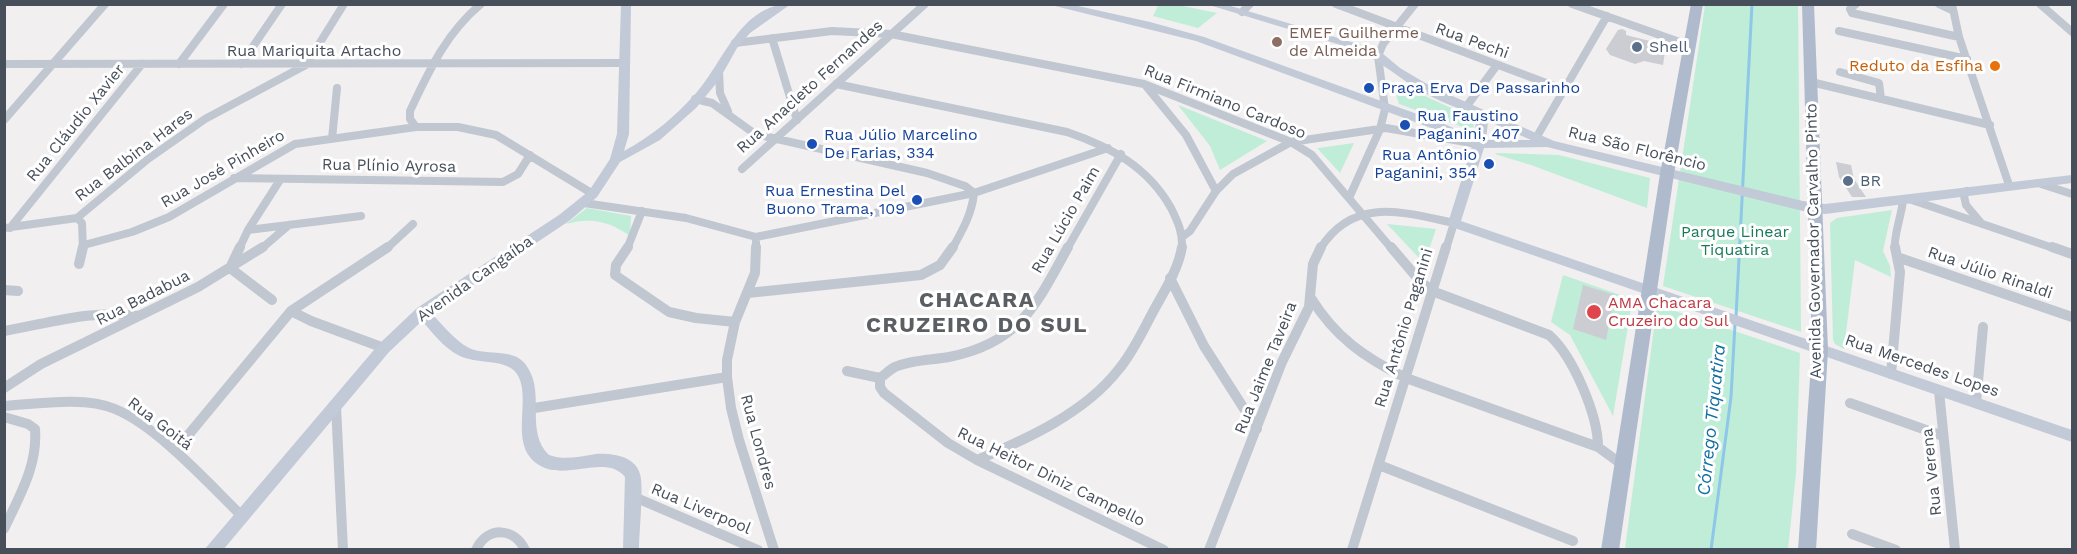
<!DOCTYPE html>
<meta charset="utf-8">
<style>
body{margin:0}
#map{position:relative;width:2077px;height:554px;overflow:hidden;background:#f1efef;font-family:"Work Sans",sans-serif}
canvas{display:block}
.frame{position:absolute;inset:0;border:6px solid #474f5b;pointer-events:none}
</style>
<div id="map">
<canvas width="2077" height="554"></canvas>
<div class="frame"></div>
</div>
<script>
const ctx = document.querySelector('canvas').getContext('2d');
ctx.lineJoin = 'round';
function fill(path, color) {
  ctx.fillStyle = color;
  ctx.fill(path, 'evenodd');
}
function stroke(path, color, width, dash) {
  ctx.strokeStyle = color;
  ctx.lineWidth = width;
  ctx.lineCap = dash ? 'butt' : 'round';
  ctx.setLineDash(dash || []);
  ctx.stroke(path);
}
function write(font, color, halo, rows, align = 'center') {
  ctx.font = font + ' "Work Sans",sans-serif';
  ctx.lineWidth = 6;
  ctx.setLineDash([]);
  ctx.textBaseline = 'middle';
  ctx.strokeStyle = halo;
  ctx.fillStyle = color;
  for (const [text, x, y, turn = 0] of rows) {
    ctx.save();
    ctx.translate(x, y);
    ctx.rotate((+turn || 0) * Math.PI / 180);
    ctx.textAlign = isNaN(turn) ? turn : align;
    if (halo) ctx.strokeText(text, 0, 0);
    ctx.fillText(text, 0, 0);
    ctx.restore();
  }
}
fill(new Path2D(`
 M1159,4L1178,5L1217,13L1198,28L1153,16Z
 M1705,5H1798L1801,332L1663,286Z
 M1392,81L1464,114L1472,120L1474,127L1466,128L1399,104Z
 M1178,105L1267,141L1220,170L1210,146Z
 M1354,143L1340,173L1317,148H1319Z
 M1497,153L1559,155L1650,178L1647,208L1531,165L1495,154Z
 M587,208L631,216L630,236C610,221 590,217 566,224Z
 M1892,210L1883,251L1890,266L1891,277L1855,260L1844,349L1835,344L1833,340L1830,223L1837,218Z
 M1387,224L1436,229L1424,264L1420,259Z
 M1563,275L1629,298L1632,302L1613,416L1570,335L1551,322Z
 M1657,305L1800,353L1796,473L1788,549H1625Z`), '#bfedd8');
stroke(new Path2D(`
 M1736,317L1752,4
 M1711,550L1731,397L1735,324`), '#8ec7e8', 3);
fill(new Path2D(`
 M1622,29L1626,31V35L1666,45L1663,65L1644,61L1635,64L1610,55L1606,49L1618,30Z
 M1836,162L1851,165L1854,179L1866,197H1852L1839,177Z
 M1583,285L1615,295L1606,340L1573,329Z`), '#cccdd3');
stroke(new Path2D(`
 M1336,4L1565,90
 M1572,4L1691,46
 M1856,4L1850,9L1852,13L1959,37
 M1939,4L1952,10
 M1952,4L1959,37L2009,185
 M2040,4L2072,32
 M1242,12L1250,4
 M1839,31L1967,59
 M772,38L797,120
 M735,43L832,31L891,34L1144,84L1291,142L1312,155L1392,249
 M4,64L624,63
 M179,64L224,4
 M241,64L282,4
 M306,65L344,4
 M719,71L720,93L728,111
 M1840,72L1879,83L1881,99
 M1811,82L1990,125
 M836,84L1067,132C1111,147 1148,167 1171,208C1178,222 1183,233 1182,249
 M1146,86L1186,135L1216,191
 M695,99L712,103L755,134L927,173L965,186L974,193C972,214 962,231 952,249
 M1466,107L1497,65
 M4,120L105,4
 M416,127L410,119V111C429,71 446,33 481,4
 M1536,138L1607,16
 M332,139L337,88
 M742,169L925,4
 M234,178L503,182L518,174L530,155
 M2038,183L2072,194
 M1967,191L1964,196L1966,205L1982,224
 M1349,198L1380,129L1385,109L1378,56L1383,44L1415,4
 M1909,199L2056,249
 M584,203L686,218L756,237L974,193L1108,148
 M77,218L82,223L83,249
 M4,228L77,218L148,159L205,119L304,66
 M10,228L142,64
 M248,230L361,216
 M1182,237L1190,231L1216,191L1233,174L1291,142L1386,128L1477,144
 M84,245L132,232L169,217L295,144L416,127H458L496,135L593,194
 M239,249L248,230L280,180
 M261,249L289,225
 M386,249L413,224
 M627,249L642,211
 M756,249V237
 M1067,249L1121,154
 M1320,249C1353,196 1403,212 1454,223L1446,249
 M1895,249C1893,237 1902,214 1903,200`), '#c0c7d0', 8);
stroke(new Path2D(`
 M628,247L616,265L615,275L669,312L696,318L735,322
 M756,247L755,273L735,322L727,360V377L731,408L739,440L774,550
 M1391,247L1419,280L1432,291L1549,335C1573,356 1598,415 1598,447
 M2052,247L2072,254
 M1897,257L2072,317
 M79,264L83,247
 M230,268L240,247
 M230,268L272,300
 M1170,278L1204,346L1257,429
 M4,290L18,291
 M748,293L921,275L940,265L953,247
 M1311,298C1335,337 1365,358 1406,378L1598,447L1624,466
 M291,311L311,321L384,348
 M4,331C50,323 92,309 139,316
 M847,371L880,378C885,375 890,369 895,367C910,360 932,360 949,357C1020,343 1036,305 1068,247
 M1891,374L1900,272L1895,247
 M880,378V387L884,393L948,443L977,460L1164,550
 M4,388L41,364L198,287L263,247
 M1939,391L1955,550
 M1850,403L1943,436
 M1976,403L1983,327
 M4,406C37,404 84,396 115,409C157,426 209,484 242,516
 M336,406L343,550
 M528,409L727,377
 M4,417L28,424L35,429C38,465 19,497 4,529
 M175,451L291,311L388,247
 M977,460C1027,439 1085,413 1119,369C1134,351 1143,330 1154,310C1165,290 1178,270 1182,247
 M1379,465L1573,541
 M632,496L758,550
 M1852,534L1896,550
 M476,550C487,526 514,527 525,550
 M1209,550L1282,362L1309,307L1313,264L1321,247
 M1352,550L1446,247`), '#c0c7d0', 10);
fill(new Path2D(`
 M621,4H631L629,134L624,151C652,136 676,116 697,92C724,61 741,4 791,4L750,33L737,48L719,80L696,108L660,140L620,162L597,197L569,221L431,313C443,325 454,340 469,348C488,357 516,346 528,368C545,395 525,432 549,455C565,461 581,456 596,454C612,453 635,456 640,474C644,486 639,534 639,550H623L625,477C606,453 566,482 539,465C507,445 533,399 517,374C507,358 476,365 458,355C443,347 433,333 422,321L389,352L223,550H204L379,344L417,308L559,215L589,191L610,159L617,134Z
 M1047,4H1069L1150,22L1204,37L1442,123L1474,137L1477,116C1458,108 1438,101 1421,91C1399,78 1380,61 1357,50L1206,4H1224L1365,46L1382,53L1400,68L1432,87L1554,141L1803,201L1825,204L2072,175V183L1825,214L1803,211L1547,147L1484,148L1461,221L2072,430V442L1449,226L1448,223L1472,146L1434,129L1196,41ZM1488,121L1531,140H1486Z`), '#c2c9d7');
fill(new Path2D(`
 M1691,4H1703L1674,174L1619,550H1601L1660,174Z
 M1802,4H1814L1828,350L1816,550H1798L1812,350Z`), '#afbacc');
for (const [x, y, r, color] of [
 [1277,42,6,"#8d6e63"],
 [1637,47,6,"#5c6f8a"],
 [1995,66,6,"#e8710a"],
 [1369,88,6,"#1a4fb4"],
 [1405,125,6,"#1a4fb4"],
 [812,144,6,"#1a4fb4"],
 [1489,164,6,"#1a4fb4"],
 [1848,181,6,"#5c6f8a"],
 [917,200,6,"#1a4fb4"],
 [1594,312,8,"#e0444e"]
]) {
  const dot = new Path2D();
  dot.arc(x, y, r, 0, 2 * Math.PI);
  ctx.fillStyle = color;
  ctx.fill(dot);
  stroke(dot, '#fff', 2);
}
write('16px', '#785e54', '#fff', [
 ["EMEF Guilherme",1289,33],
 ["de Almeida",1289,51]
], 'left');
write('16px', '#474f5b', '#fff', [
 ["Rua Pechi",1472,41,20],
 ["Rua Mariquita Artacho",314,51],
 ["Rua Anacleto Fernandes",810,87,-42],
 ["Rua Firmiano Cardoso",1225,102,22],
 ["Rua Cláudio Xavier",76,123,-51],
 ["Rua São Florêncio",1637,149,14],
 ["Rua Balbina Hares",134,155,-37],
 ["Rua Plínio Ayrosa",389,166,1],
 ["Rua José Pinheiro",223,169,-30],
 ["Rua Lúcio Paim",1066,220,-60],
 ["Avenida Governador Carvalho Pinto",1814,241,-91],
 ["Rua Júlio Rinaldi",1990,273,19],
 ["Avenida Cangaíba",475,279,-35],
 ["Rua Badabua",143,298,-27],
 ["Rua Antônio Paganini",1404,328,-73],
 ["Rua Mercedes Lopes",1922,366,19],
 ["Rua Jaime Taveira",1266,368,-68],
 ["Rua Goitá",160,424,37],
 ["Rua Londres",758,442,75],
 ["Rua Verena",1932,472,-96],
 ["Rua Heitor Diniz Campello",1051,477,26],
 ["Rua Liverpool",701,509,23]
]);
write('16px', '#4e5e75', '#fff', [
 ["Shell",1649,47],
 ["BR",1860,181]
], 'left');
write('16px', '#c56008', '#fff', [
 ["Reduto da Esfiha",1983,66]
], 'right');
write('16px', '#164399', '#fff', [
 ["Praça Erva De Passarinho",1381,88],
 ["Rua Faustino",1417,116],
 ["Paganini, 407",1417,134],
 ["Rua Júlio Marcelino",824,135],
 ["De Farias, 334",824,153],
 ["Rua Antônio",1477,155,"right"],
 ["Paganini, 354",1477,173,"right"],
 ["Rua Ernestina Del",905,191,"right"],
 ["Buono Trama, 109",905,209,"right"]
], 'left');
write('16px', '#1b7a59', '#fff', [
 ["Parque Linear",1735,232],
 ["Tiquatira",1735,250]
]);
write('16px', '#be3a42', '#fff', [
 ["AMA Chacara",1608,303],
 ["Cruzeiro do Sul",1608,321]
], 'left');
write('italic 18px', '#126fa4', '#fff', [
 ["Córrego Tiquatira",1712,420,-84]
]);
ctx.letterSpacing = '1.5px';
write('bold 22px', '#5b5e63', '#fff', [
 ["CHACARA",977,301],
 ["CRUZEIRO DO SUL",977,326]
]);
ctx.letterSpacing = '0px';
</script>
